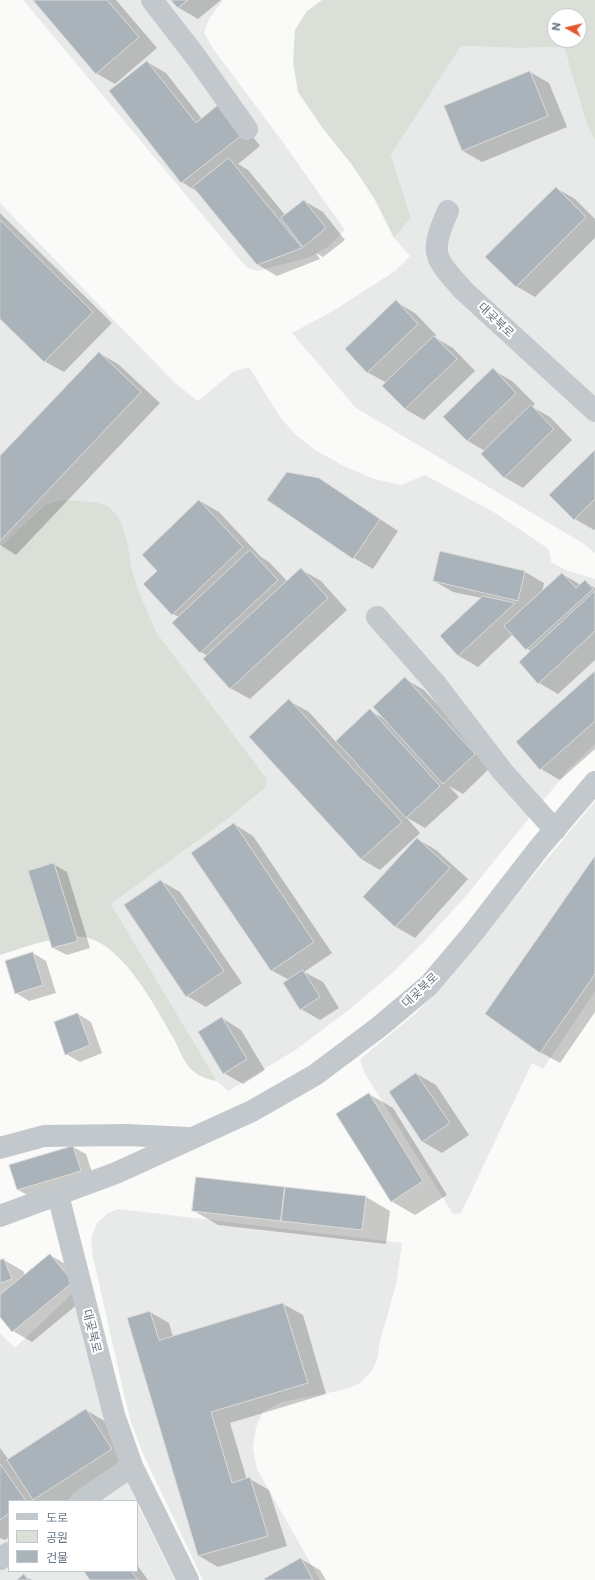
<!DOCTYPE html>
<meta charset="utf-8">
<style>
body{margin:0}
#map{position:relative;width:595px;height:1580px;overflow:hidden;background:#fafaf8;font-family:Commissioner,"Noto Sans KR",sans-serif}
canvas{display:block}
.legend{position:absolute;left:8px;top:1500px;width:130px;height:72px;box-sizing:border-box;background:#fff;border:1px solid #c1c8cd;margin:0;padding:5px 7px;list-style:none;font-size:12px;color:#657683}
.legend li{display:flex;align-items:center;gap:8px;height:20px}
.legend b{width:20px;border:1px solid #c1c8cd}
.north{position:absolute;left:547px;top:8px;width:40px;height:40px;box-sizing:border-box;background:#fff;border:1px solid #c1c8cd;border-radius:50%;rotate:278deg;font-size:11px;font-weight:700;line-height:16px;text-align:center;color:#657683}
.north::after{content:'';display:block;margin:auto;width:14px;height:18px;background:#e4572e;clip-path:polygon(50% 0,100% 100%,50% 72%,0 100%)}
</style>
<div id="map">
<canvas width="595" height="1580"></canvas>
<ul class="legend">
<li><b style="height:5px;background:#c3c8cc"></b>도로</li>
<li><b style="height:11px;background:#dadfd7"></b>공원</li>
<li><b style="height:11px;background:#aab3b9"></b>건물</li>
</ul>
<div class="north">N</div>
</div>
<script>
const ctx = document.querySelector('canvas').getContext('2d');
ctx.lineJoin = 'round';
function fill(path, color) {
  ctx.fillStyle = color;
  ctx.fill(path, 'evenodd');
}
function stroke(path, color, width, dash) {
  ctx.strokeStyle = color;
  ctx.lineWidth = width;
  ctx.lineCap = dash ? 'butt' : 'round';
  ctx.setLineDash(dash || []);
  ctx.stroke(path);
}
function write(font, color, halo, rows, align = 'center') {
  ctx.font = font + ' Commissioner,"Noto Sans KR",sans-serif';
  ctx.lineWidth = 4;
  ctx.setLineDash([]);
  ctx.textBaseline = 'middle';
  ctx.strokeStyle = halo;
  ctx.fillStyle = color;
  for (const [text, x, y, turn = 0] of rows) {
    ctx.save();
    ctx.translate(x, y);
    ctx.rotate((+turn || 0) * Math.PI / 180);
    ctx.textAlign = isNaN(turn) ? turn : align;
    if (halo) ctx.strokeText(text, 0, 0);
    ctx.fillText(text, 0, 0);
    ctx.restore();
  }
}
fill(new Path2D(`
 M23,0H223L209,19L204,33L214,50L282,141L345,230L328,247L310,257L258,271L247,268Z
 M461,46L518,48L564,47L585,119L595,141V553L584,544L356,408L292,333L333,311L395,271L410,256L394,238L411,218L391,155Z
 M0,203L176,384L198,401L233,372L249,367L280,417L295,434L315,450L342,465L374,479L401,485L425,475L497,514L549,549L551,562L566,570L595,579V744L569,769L465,897L421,945L390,975L350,1009L297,1049L228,1091L217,1081L111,904L229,818L266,787L267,779L157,633L146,611L134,576L123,528L45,505L0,547Z
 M595,801V991L543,1069L532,1063L461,1213L453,1214L364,1072L360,1059L415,1014L445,982Z
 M119,1209L402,1243L396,1285L380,1341L377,1360L371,1372L359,1384L343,1390L281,1402L263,1412L256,1427L253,1448L257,1469L320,1580H203L144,1456L131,1422L124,1394L93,1257L91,1239L97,1223L108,1213Z
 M74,1292L119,1457L136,1501H9V1571H137V1503L175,1580H0V1333L15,1348Z`), '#e8e9e9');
fill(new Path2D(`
 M322,0H595V141L585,119L564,47L518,48L461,46L391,155L411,218L394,238L374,198L352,165L321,126L298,92L293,62L295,30L307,11ZM555,16H579V40H555Z
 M62,500C73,501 98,501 107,506C128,519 128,555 134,576C140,596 148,614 157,633L267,779L266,787L229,818L111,904L217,1081C207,1079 200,1077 192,1070C184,1063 179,1049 174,1039C156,1008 122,942 83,937C59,934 24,948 0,955V547L45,505Z`), '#dadfd7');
fill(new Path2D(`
 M34,0H116L157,48L115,84L96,73Z
 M173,0H221L198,19L179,8Z
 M147,62L166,73L202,119L238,117L260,146L238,164L248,170L286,216L304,201L323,212L345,240L323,257L316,253L320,259L277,276L258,265L199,193L182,182Z
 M530,72L549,83L567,127L482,162L463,151L446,107Z
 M556,188L575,199L595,219V238L535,297L516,286Z
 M0,213L112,323L64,372L44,361L0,317Z
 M396,302L415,313L436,335L434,337L453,348L475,371L424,420L405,409L384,386L387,383L367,372Z
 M99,353L118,364L160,403L16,555L0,545V458Z
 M493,370L512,381L535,404L532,407L550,417L572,440L523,488L504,477L485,451L468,441L445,417Z
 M595,451V529L594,530L575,519Z
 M319,479L398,531L373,569L354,558Z
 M200,501L219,512L261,557L269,562L288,582L302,570L321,581L347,610L250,699L230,688L208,656L201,652L179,617L173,614L159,571Z
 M440,553L525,572L544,583L542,592L562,574L581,585L585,582L595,588V660L558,694L539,683L531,652L513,634L478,667L459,656L441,636L482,598L453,592L434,581Z
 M595,672V749L560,780L541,769L517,742Z
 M405,679L424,690L493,765L463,794L449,786L459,797L425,828L406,817L420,833L380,870L361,859L289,701L309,712L336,742L370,711L385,719Z
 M234,824L253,836L332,953L304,972L323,982L339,1008L320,1020L301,1009L289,980L271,970Z
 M417,839L436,850L468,879L415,938L396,927L364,897Z
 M595,858V1012L560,1063L540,1052Z
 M53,864L67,872L90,948L67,955L53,948L30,871Z
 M161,881L180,892L242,983L206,1007L187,996Z
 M33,953L46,961L56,993L29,1001L16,993Z
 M78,1014L91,1022L102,1053L80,1062L66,1054Z
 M222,1018L241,1030L265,1070L243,1084L224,1073Z
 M417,1074L436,1085L469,1135L442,1153L423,1142L390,1092Z
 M369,1094L393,1108L447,1195L415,1215L391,1201Z
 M73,1147L86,1154L94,1178L31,1197L18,1190Z
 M366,1197L390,1211L386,1244L218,1225L194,1211Z
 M50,1255L69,1266L91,1293L32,1342L13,1331L0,1315V1261L4,1260L23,1271L25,1275Z
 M283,1304L303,1315L326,1394L230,1423L247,1480L250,1479L269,1490L287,1546L218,1567L199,1556L150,1312L169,1323L173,1337Z
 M86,1410L106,1422L130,1461L67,1501H9V1537L5,1540L0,1538V1448L9,1460Z
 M301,1559L320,1570L326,1580H266Z
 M137,1565L148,1580H91L85,1571H137Z
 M24,1576L32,1580H18Z`), '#0003');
const building = new Path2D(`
 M33,0H107L139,37L96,74Z
 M171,0H188L178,8Z
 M147,61L196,123L218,105L242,135L181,183L109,91Z
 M530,71L548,116L462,151L444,106Z
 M229,158L302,248L257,265L193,187Z
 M556,187L586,217L516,287L485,257Z
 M304,200L326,228L303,247L281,218Z
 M0,220L93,312L44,362L0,319Z
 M396,300L418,324L367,373L345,349Z
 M434,336L457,359L405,409L382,386Z
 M99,352L141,392L0,541V456Z
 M493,368L516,393L467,441L443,417Z
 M531,405L554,429L504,478L481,454Z
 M595,450V499L574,520L549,495Z
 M287,472L319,478L380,519L353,559L267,500Z
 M199,500L243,547L172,615L143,584L157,571L142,555Z
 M250,550L278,580L200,653L172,623Z
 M440,551L525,571L518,601L433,581Z
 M301,568L328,598L230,689L203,659Z
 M562,573L576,588L585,580L593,589L526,650L504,626Z
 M595,591V631L538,684L519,662Z
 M483,596L515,603L458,656L440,636Z
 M595,671V721L540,770L516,742Z
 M405,677L475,754L443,784L373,707Z
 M289,699L402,822L361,859L249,737Z
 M370,709L440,786L406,818L336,741Z
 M234,823L314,942L271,971L191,853Z
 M417,838L450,868L395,927L363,897Z
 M595,856V974L540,1053L485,1014Z
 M54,863L78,941L52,948L28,871Z
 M161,880L224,971L186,997L124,905Z
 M33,952L43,985L15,994L5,961Z
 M303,970L320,997L300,1010L283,983Z
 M78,1013L90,1045L65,1055L54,1022Z
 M222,1017L247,1059L223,1074L198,1032Z
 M416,1073L450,1123L422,1142L389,1092Z
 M369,1093L423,1181L391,1202L336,1114Z
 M73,1146L81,1171L17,1190L9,1165Z
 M196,1177L285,1187L281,1221L192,1211Z
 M285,1187L366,1196L362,1230L281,1221Z
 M50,1254L73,1282L12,1332L0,1317V1295Z
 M4,1259L12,1279L0,1283V1260Z
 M283,1303L308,1383L211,1412L232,1483L250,1477L268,1536L198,1556L127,1318L150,1311L159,1340Z
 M86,1409L112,1449L33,1500L7,1460Z
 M0,1464L26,1501H9V1513L0,1520Z
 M301,1558L313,1580H265L264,1579Z
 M84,1571H131L138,1580H90Z
 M24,1574L28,1580H17Z`);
fill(building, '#aab3b9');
stroke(building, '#dcdcda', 1);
stroke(new Path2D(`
 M152,0L196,57L247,129
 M448,211C429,254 434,257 463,290L595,411
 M377,617L435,683L503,772L555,830
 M0,1148L44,1136L127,1135L188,1138
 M58,1195L114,1415L132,1466L188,1580
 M0,1216L116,1173L252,1111L315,1075L379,1027L429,985L473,933L539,848L595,782
 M81,1501L132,1466
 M0,1559L9,1553`), '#c3c8cc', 22);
write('12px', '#657683', '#fff', [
 ["대곶북로",496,320,43],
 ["대곶북로",420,990,-43],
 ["대곶북로",92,1331,76]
]);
</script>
